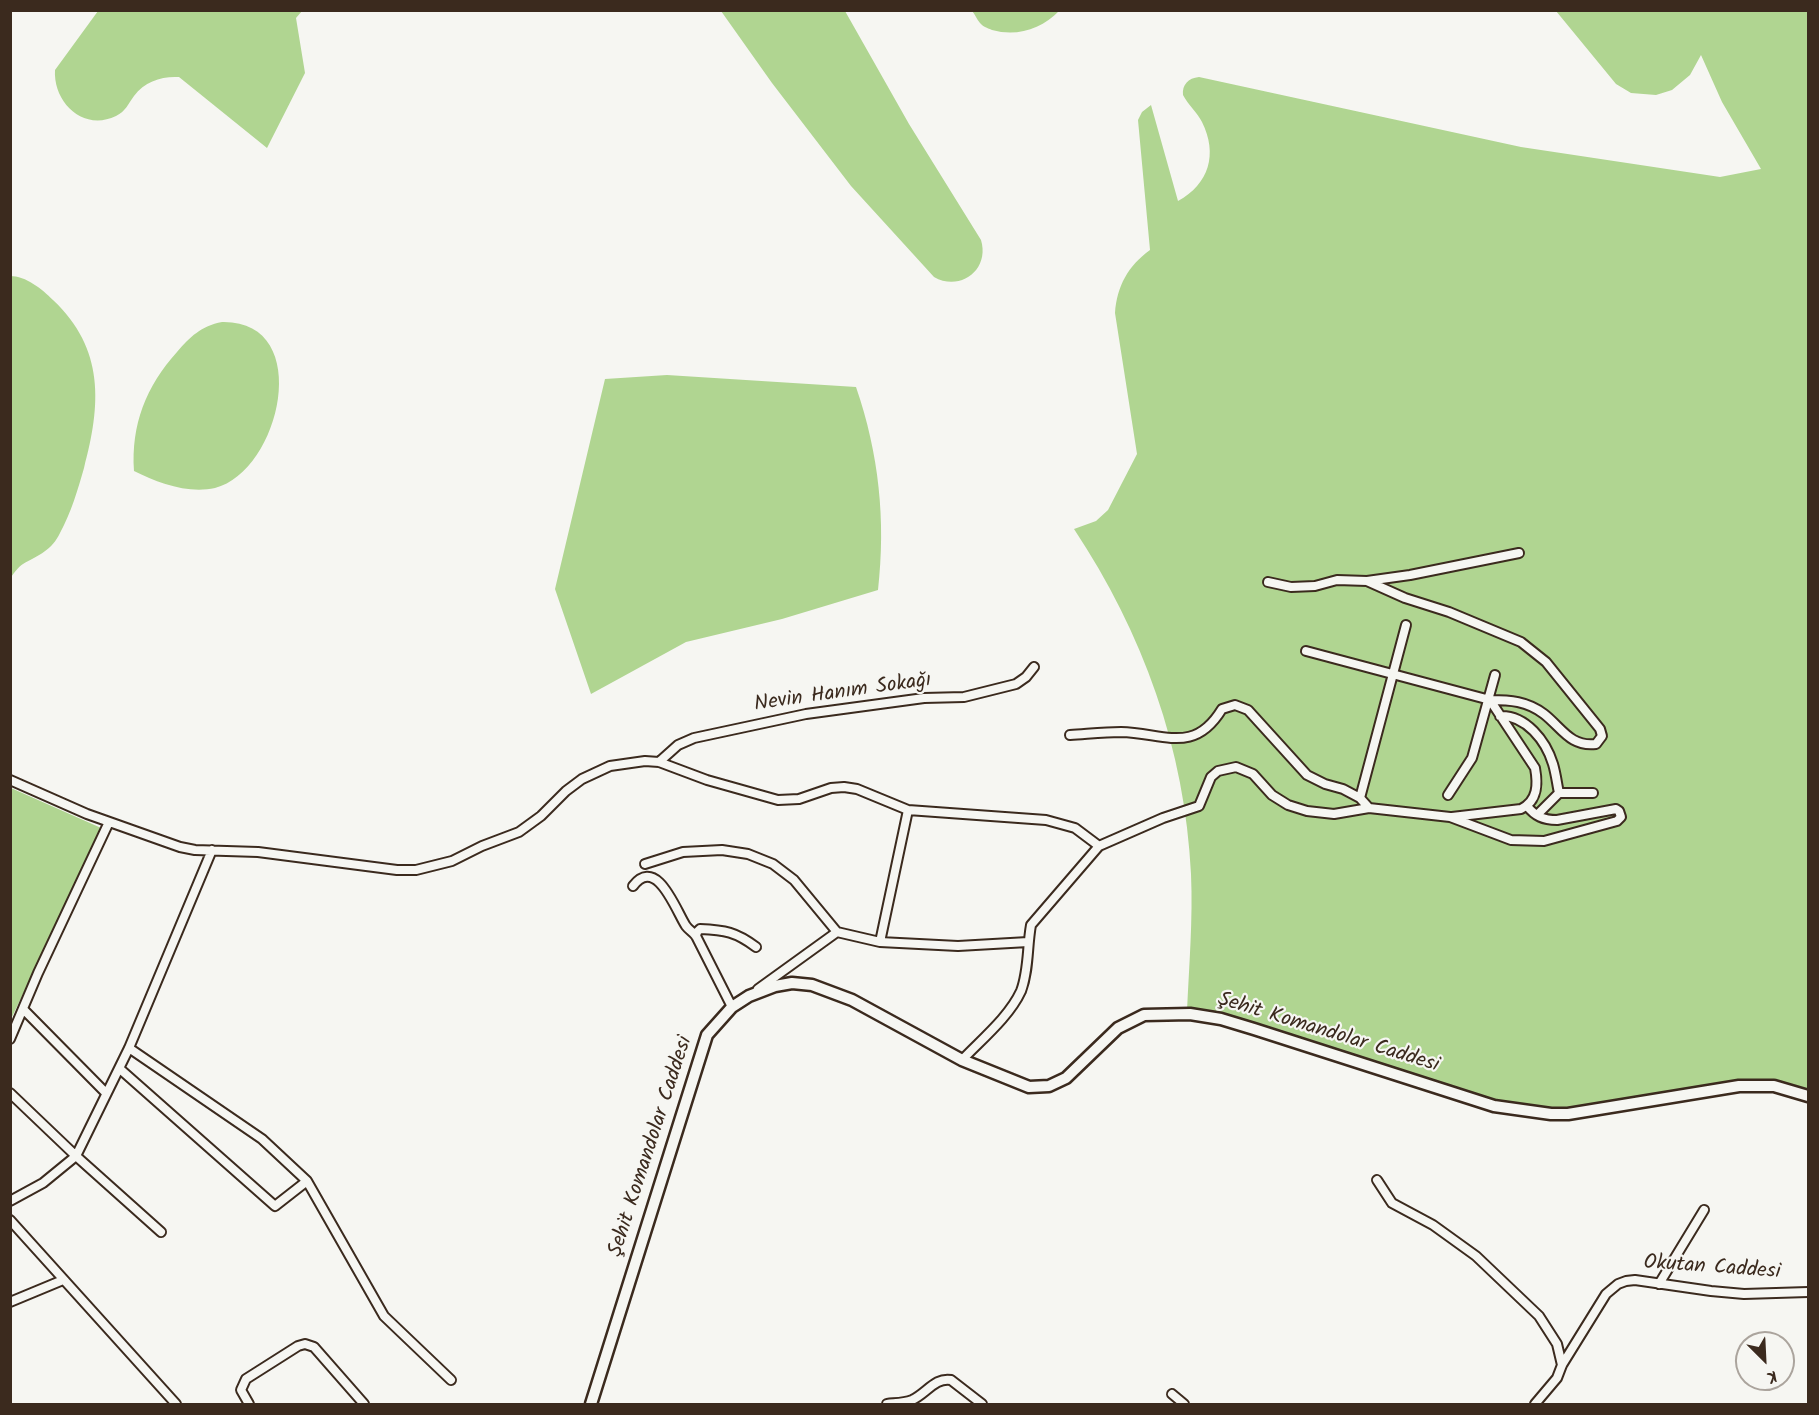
<!DOCTYPE html>
<meta charset="utf-8">
<style>
body{margin:0}
#map{position:relative;width:1819px;height:1415px;overflow:hidden;background:#f6f6f2;font-family:Kalam,sans-serif}
canvas{display:block}
.frame{position:absolute;inset:0;border:12px solid #3b2a1e;pointer-events:none}
.north{position:absolute;left:1735px;top:1331px;width:60px;height:60px;box-sizing:border-box;background:#f6f6f2;border:2px solid #aba49d;border-radius:50%;rotate:156deg;font-size:16px;font-weight:700;line-height:24px;text-align:center;color:#3b2a1e}
.north::after{content:'';display:block;margin:auto;width:21px;height:27px;background:#3b2a1e;clip-path:polygon(50% 0,100% 100%,50% 72%,0 100%)}
</style>
<div id="map">
<canvas width="1819" height="1415"></canvas>
<div class="frame"></div>
<div class="north">K</div>
</div>
<script>
const ctx = document.querySelector('canvas').getContext('2d');
ctx.lineJoin = 'round';
function fill(path, color) {
  ctx.fillStyle = color;
  ctx.fill(path, 'evenodd');
}
function stroke(path, color, width, dash) {
  ctx.strokeStyle = color;
  ctx.lineWidth = width;
  ctx.lineCap = dash ? 'butt' : 'round';
  ctx.setLineDash(dash || []);
  ctx.stroke(path);
}
function write(font, color, halo, rows, align = 'center') {
  ctx.font = font + ' Kalam,sans-serif';
  ctx.lineWidth = 4.5;
  ctx.setLineDash([]);
  ctx.textBaseline = 'middle';
  ctx.strokeStyle = halo;
  ctx.fillStyle = color;
  for (const [text, x, y, turn = 0] of rows) {
    ctx.save();
    ctx.translate(x, y);
    ctx.rotate((+turn || 0) * Math.PI / 180);
    ctx.textAlign = isNaN(turn) ? turn : align;
    if (halo) ctx.strokeText(text, 0, 0);
    ctx.fillText(text, 0, 0);
    ctx.restore();
  }
}
fill(new Path2D(`
 M98,11H302L296,18L305,73L267,148L179,77C162,76 145,81 134,96C128,104 126,111 116,116C83,132 53,102 55,70Z
 M721,11H845L909,124L981,240C990,270 960,292 934,277L851,186L772,83Z
 M972,11H1059C1042,29 1017,37 992,30C988,28 983,27 980,23C977,20 975,14 972,11Z
 M1556,11H1808V1095L1760,1086L1586,1112L1522,1111L1187,1011C1189,965 1193,920 1191,874C1185,749 1143,633 1074,529L1096,521L1108,510L1137,454L1115,313C1117,286 1128,266 1150,250L1138,120L1142,112L1151,105L1178,201C1209,184 1218,154 1202,122C1197,112 1188,105 1183,95C1182,85 1188,78 1199,77L1521,147L1720,177L1761,169L1722,102L1701,55L1690,75L1672,90L1656,95L1631,93L1616,84Z
 M10,276C26,276 42,289 53,300C105,349 101,405 84,468C78,489 71,513 60,533C52,550 39,555 23,564C18,567 14,573 11,577Z
 M222,322C315,320 281,471 215,488C188,494 158,483 134,471C131,425 146,386 177,352C190,337 201,326 222,322Z
 M667,375L856,387C879,454 886,520 878,590L782,619L686,642L591,694L555,589L605,379Z
 M11,788L108,831L64,908L11,1019Z`), '#b0d591');
const street = new Path2D(`
 M1268,582L1291,587L1315,586L1337,580L1367,581
 M1306,651L1490,700C1510,700 1527,701 1544,714C1562,728 1570,747 1596,744L1602,736L1600,729L1546,662L1521,642L1449,612L1405,598L1367,581L1410,575L1519,553
 M1500,716C1526,715 1546,741 1553,764C1556,774 1557,784 1559,793L1537,815
 M1070,735C1087,734 1104,732 1121,732C1164,733 1194,755 1222,709L1235,705L1248,710L1307,775L1325,784L1343,789L1360,798L1369,808
 M659,762L678,745L694,738L806,714L924,698L964,697L1016,684L1026,677L1034,667
 M10,780L87,814L180,847L195,850L258,852L397,870H416L452,861L482,846L519,832L541,816L566,791L582,779L610,766L645,761L659,762L707,780L778,800L799,799L831,788L844,787L857,789L908,810L1046,820L1075,828L1099,846
 M1559,793H1593
 M1448,795L1472,758L1495,675
 M1360,798L1406,625
 M1452,817L1521,809C1538,801 1538,784 1535,768L1490,700
 M645,864L683,852L722,850L748,854L773,864L794,880L837,932L880,942L958,946L1028,942
 M633,886C657,855 676,911 686,926C689,930 693,932 696,936L732,1007
 M696,936L697,932L700,929C725,930 736,932 756,947
 M880,942L908,810
 M758,989L837,932
 M24,1010L106,1093
 M10,1039L38,973L109,822
 M129,1048L262,1139L307,1181L384,1316L451,1380
 M962,1060C982,1039 1009,1017 1021,991C1029,970 1027,947 1031,925L1099,846L1163,818L1199,806L1211,777L1218,771L1236,767L1253,774L1272,795L1288,805L1307,811L1334,814L1369,808L1450,817L1511,840L1544,841L1617,821L1621,817L1619,811L1616,809L1557,820C1543,820 1535,816 1527,806
 M120,1069L275,1206L307,1181
 M10,1093L76,1156L161,1232
 M1377,1180L1392,1203L1433,1225L1476,1256L1539,1316L1557,1344L1562,1365
 M10,1201L43,1183L76,1156L129,1048L212,850
 M10,1220L176,1404
 M1659,1284L1704,1210
 M10,1302L63,1280
 M1172,1394L1184,1404
 M249,1404L241,1390L246,1379L298,1346L305,1344L314,1347L364,1404
 M887,1404C895,1403 904,1403 912,1400C926,1394 935,1377 951,1380L982,1404
 M1535,1404L1557,1378L1562,1365L1606,1294L1618,1284L1626,1281L1635,1280L1711,1291L1744,1294L1808,1292`);
const secondary = new Path2D(`
 M591,1404L707,1035L732,1007L749,996L775,986L792,983L812,985L852,1000L962,1060L1029,1087L1049,1086L1066,1078L1118,1028L1144,1015L1190,1014L1221,1019L1254,1029L1494,1106L1551,1114H1568L1739,1086H1774L1808,1096`);
stroke(street, '#3b2a1e', 12);
stroke(secondary, '#3b2a1e', 15);
stroke(street, '#f6f6f2', 8);
stroke(secondary, '#f6f6f2', 10);
write('21px', '#3b2a1e', '#f6f6f2', [
 ["Nevin Hanım Sokağı",843,694,-8],
 ["Şehit Komandolar Caddesi",1328,1034,17],
 ["Şehit Komandolar Caddesi",652,1147,-72],
 ["Okutan Caddesi",1712,1269,4]
]);
</script>
